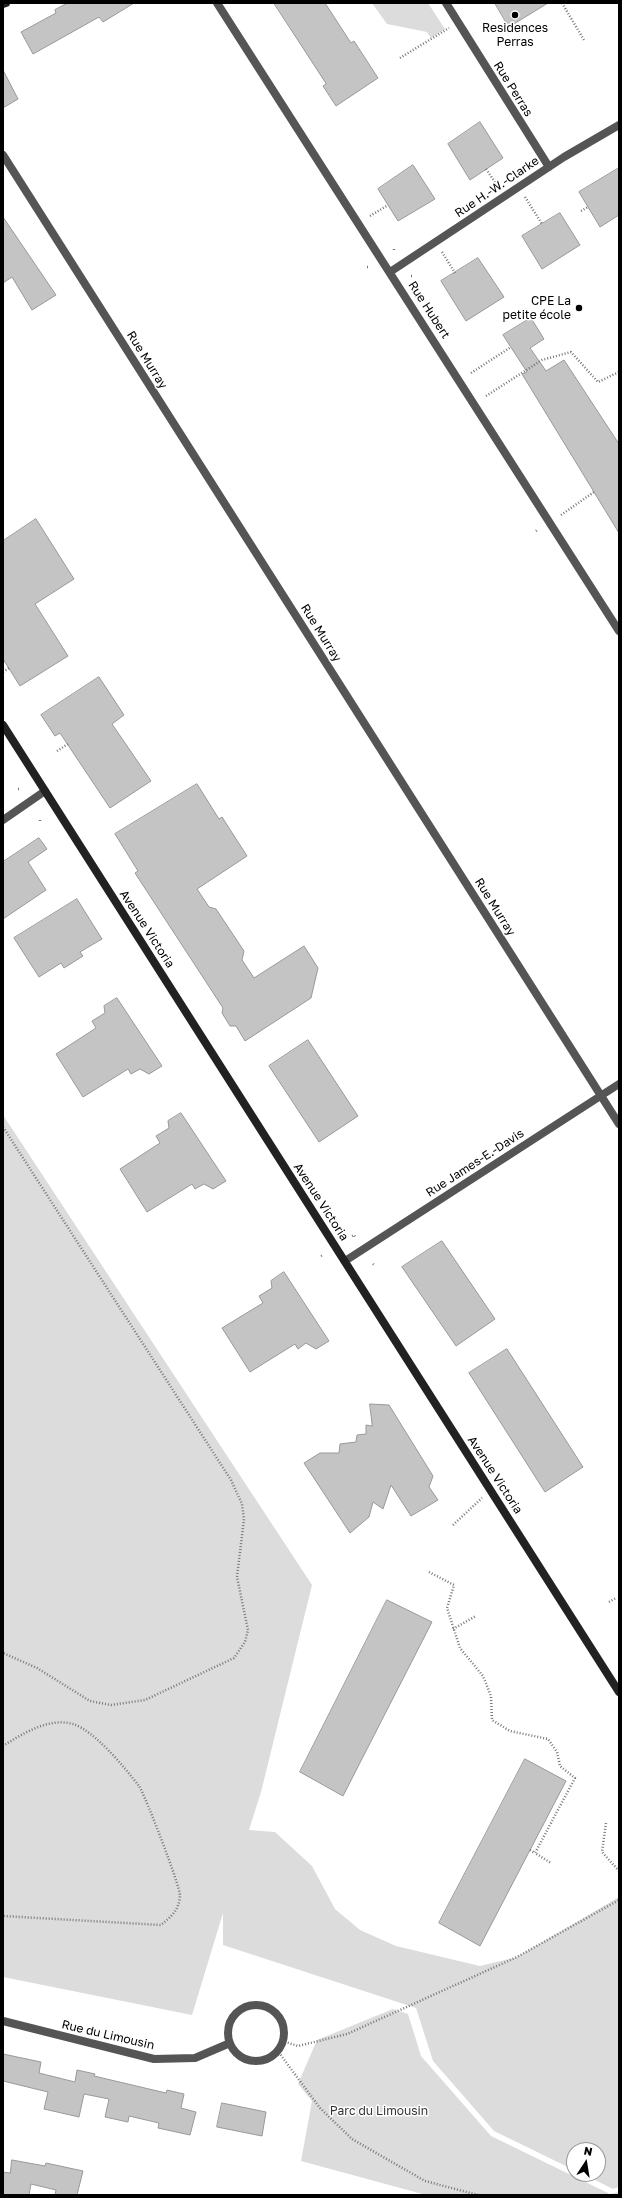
<!DOCTYPE html>
<meta charset="utf-8">
<style>
body{margin:0}
#map{position:relative;width:622px;height:2198px;overflow:hidden;background:#fff;font-family:"Golos Text",sans-serif}
canvas{display:block}
.frame{position:absolute;inset:0;border:4px solid #000;pointer-events:none}
.north{position:absolute;left:566px;top:2142px;width:40px;height:40px;box-sizing:border-box;background:#fff;border:1px solid #999;border-radius:50%;rotate:12deg;font-size:11px;font-weight:700;line-height:16px;text-align:center;color:#000}
.north::after{content:'';display:block;margin:auto;width:14px;height:18px;background:#000;clip-path:polygon(50% 0,100% 100%,50% 72%,0 100%)}
</style>
<div id="map">
<canvas width="622" height="2198"></canvas>
<div class="frame"></div>
<div class="north">N</div>
</div>
<script>
const ctx = document.querySelector('canvas').getContext('2d');
ctx.lineJoin = 'round';
function fill(path, color) {
  ctx.fillStyle = color;
  ctx.fill(path, 'evenodd');
}
function stroke(path, color, width, dash) {
  ctx.strokeStyle = color;
  ctx.lineWidth = width;
  ctx.lineCap = dash ? 'butt' : 'round';
  ctx.setLineDash(dash || []);
  ctx.stroke(path);
}
function write(font, color, halo, rows, align = 'center') {
  ctx.font = font + ' "Golos Text",sans-serif';
  ctx.lineWidth = 3;
  ctx.setLineDash([]);
  ctx.textBaseline = 'middle';
  ctx.strokeStyle = halo;
  ctx.fillStyle = color;
  for (const [text, x, y, turn = 0] of rows) {
    ctx.save();
    ctx.translate(x, y);
    ctx.rotate((+turn || 0) * Math.PI / 180);
    ctx.textAlign = isNaN(turn) ? turn : align;
    if (halo) ctx.strokeText(text, 0, 0);
    ctx.fillText(text, 0, 0);
    ctx.restore();
  }
}
fill(new Path2D(`
 M372,3H428L445,29L431,38L427,32L387,24Z
 M3,1115L312,1585L261,1792L249,1830L275,1832L312,1866L335,1909L360,1930L396,1946L480,1966L517,1957L619,1897V2187L613,2189L583,2174H598V2150H574V2170L494,2131L433,2061L416,2008L223,1945V1913L192,2015L3,1977Z
 M393,2009L408,2014L421,2056L491,2136L610,2194L619,2192V2195H426L301,2161L312,2101L298,2084L317,2040Z`), '#dcdcdc');
const building = new Path2D(`
 M68,3H134L103,22L99,17L33,54L21,32L56,13L55,10Z
 M274,3H325L351,43L354,41L378,78L336,106L323,86L326,84Z
 M495,3H548L509,27Z
 M3,70L18,99L3,108Z
 M480,122L503,158L470,180L448,144Z
 M413,165L435,199L398,221L378,189Z
 M619,168V215L600,227L579,192Z
 M560,213L580,245L542,269L522,236Z
 M3,217L56,295L32,310L12,277L3,283Z
 M478,258L504,297L466,321L441,281Z
 M531,318L544,339L530,348L546,371L564,360L619,444V533L522,374L527,372L503,335Z
 M36,519L74,579L35,604L68,656L20,686L3,659V541Z
 M99,677L124,715L112,724L151,781L110,808L60,733L55,736L41,715Z
 M197,784L219,819L222,817L247,856L197,889L209,907L216,909L244,951L242,960L254,978L304,946L318,968L311,998L245,1041L236,1026H230L222,1013L223,1008L135,873L138,871L115,834Z
 M39,838L47,849L28,862L46,890L3,919V862Z
 M77,899L102,939L80,952L83,956L64,968L61,963L39,977L14,938Z
 M117,998L162,1066L149,1074L140,1069L131,1074L128,1069L83,1097L56,1054L96,1028L92,1021L105,1013L104,1006Z
 M308,1040L358,1116L319,1142L269,1066Z
 M181,1113L226,1181L213,1189L204,1184L195,1189L192,1184L147,1212L120,1169L160,1143L156,1136L169,1128L168,1121Z
 M442,1241L495,1319L456,1346L402,1267Z
 M284,1272L329,1341L316,1349L306,1343L298,1349L295,1344L250,1372L222,1328L263,1303L259,1296L272,1288L271,1281Z
 M507,1349L583,1467L545,1492L469,1373Z
 M370,1404L389,1405L433,1476L429,1487L438,1500L411,1516L391,1485L383,1509L373,1502L369,1517L350,1533L304,1463L320,1453H339L340,1444L356,1442L357,1435L366,1434V1425L372,1426Z
 M387,1600L432,1622L343,1796L300,1772Z
 M525,1759L566,1781L480,1946L439,1923Z
 M3,2054L41,2062L39,2073L75,2082L77,2070L95,2074L94,2076L166,2093L167,2090L184,2094L181,2108L196,2112L190,2135L158,2128L159,2123L129,2116L128,2122L105,2117L109,2099L84,2094L79,2117L44,2109L48,2092L3,2081Z
 M222,2103L266,2112L262,2136L217,2127Z
 M12,2160L45,2166L46,2163L83,2171L77,2195H55L56,2190L31,2184L29,2195H3V2172L10,2173Z`);
fill(building, '#c4c4c4');
stroke(building, '#999', 1);
stroke(new Path2D(`
 M562,3L584,40
 M400,58L449,28
 M486,169L497,185
 M525,197L542,224
 M581,211L588,207
 M370,216L388,205
 M394,250V249
 M442,252L455,273
 M367,267H369
 M411,276H413
 M471,373L511,347
 M486,396L542,360L571,352L598,382L619,372
 M561,515L594,492
 M536,531L537,530
 M3,672L9,668
 M57,751L68,744
 M18,789H20
 M40,820V822
 M3,1127L231,1480L242,1504L244,1519L237,1577L248,1630L245,1642L234,1658L145,1700L111,1705L90,1701L37,1668L3,1653
 M352,1236L354,1235L356,1238
 M321,1256L323,1255
 M373,1264L374,1265
 M453,1525L482,1498
 M429,1572L454,1585L447,1608L460,1648L483,1676L491,1696L492,1720L510,1731L548,1739L557,1752L560,1766L575,1778L535,1853L551,1863
 M609,1602L616,1598
 M453,1629L476,1616
 M3,1746C22,1734 49,1717 73,1724C95,1731 125,1768 139,1786C145,1795 181,1888 180,1896C179,1910 171,1917 161,1925L3,1916
 M606,1823L602,1852L619,1871
 M530,1850L535,1853
 M282,2041L298,2046L347,2034L517,1957L619,1900
 M277,2050L320,2108L352,2139L425,2181L478,2195`), '#777', 2.5, [1, 2]);
stroke(new Path2D(`
 M217,3L619,631
 M446,3L549,167
 M3,155L619,1124
 M390,272L564,157L619,125
 M3,820L45,791
 M345,1261L619,1084
 M228 2033a28 28 0 1 1 56 0a28 28 0 1 1-56 0Z
 M3,2021L154,2059L195,2058L230,2043`), '#555', 8);
stroke(new Path2D(`
 M3,4L6,3
 M3,725L619,1692`), '#222', 8);
for (const [x, y, r, color] of [
 [515,15,4,"#000"],
 [579,308,4,"#000"]
]) {
  const dot = new Path2D();
  dot.arc(x, y, r, 0, 2 * Math.PI);
  ctx.fillStyle = color;
  ctx.fill(dot);
  stroke(dot, '#fff', 1.5);
}
write('12px', '#000', '#fff', [
 ["Residences",515,28],
 ["Perras",515,42],
 ["CPE La",571,301,"right"],
 ["petite école",571,315,"right"]
]);
write('12px', '#000', '#fff', [
 ["Rue Perras",513,89,58],
 ["Rue H.-W.-Clarke",497,187,-34],
 ["Rue Hubert",429,310,57],
 ["Rue Murray",147,360,58],
 ["Rue Murray",321,633,58],
 ["Rue Murray",495,907,58],
 ["Avenue Victoria",147,929,57],
 ["Rue James-E.-Davis",475,1163,-33],
 ["Avenue Victoria",321,1202,57],
 ["Avenue Victoria",495,1475,57],
 ["Rue du Limousin",108,2035,13]
]);
write('12px', '#333', '#fff', [
 ["Parc du Limousin",379,2111]
]);
</script>
